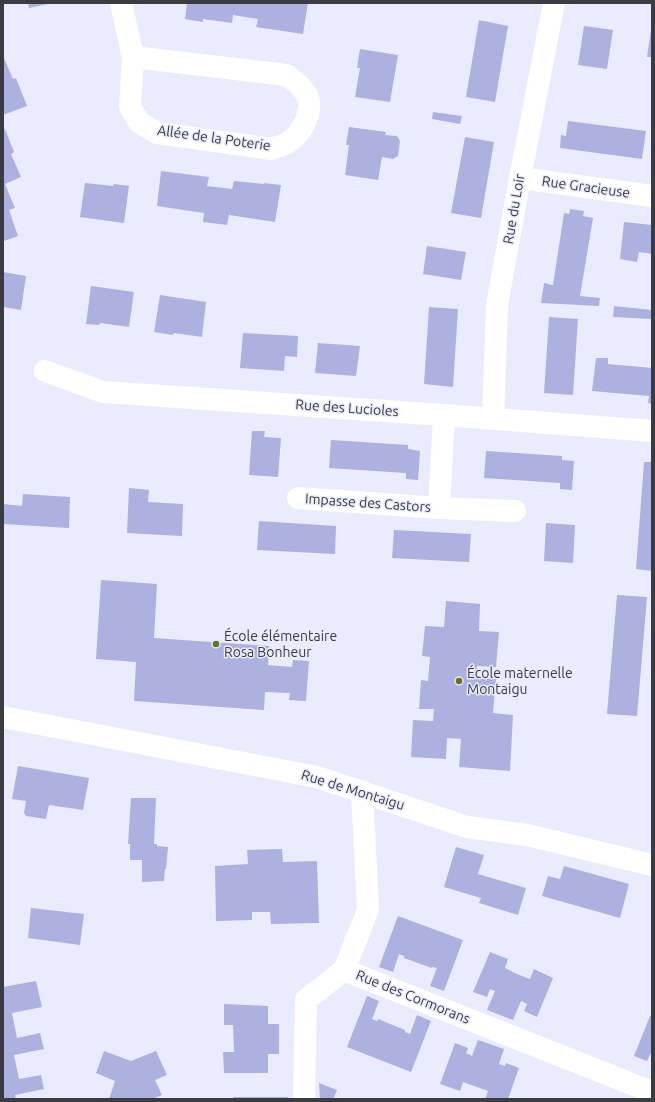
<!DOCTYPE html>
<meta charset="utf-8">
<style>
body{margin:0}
#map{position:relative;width:655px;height:1102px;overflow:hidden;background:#eaecfd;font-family:Ubuntu,sans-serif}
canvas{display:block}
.frame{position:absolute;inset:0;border:4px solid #3b3b42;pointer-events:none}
</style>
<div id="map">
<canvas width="655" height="1102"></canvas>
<div class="frame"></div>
</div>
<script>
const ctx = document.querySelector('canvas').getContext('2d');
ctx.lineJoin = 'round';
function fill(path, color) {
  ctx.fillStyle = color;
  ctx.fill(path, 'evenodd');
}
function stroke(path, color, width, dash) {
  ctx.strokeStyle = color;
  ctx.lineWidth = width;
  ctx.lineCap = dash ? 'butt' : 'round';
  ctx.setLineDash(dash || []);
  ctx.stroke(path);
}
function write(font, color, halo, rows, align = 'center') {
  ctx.font = font + ' Ubuntu,sans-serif';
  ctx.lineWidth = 3;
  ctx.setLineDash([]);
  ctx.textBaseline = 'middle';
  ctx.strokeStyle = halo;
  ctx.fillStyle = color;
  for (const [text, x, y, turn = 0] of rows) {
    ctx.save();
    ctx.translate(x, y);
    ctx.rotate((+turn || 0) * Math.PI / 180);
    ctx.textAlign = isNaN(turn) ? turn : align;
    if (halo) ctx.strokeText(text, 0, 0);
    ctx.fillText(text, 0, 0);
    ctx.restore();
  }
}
fill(new Path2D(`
 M28,3H48V4L29,8Z
 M187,3H308L303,34L256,27L258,19L233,15L232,23L203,19V22L185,19Z
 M479,20L508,26L495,102L466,97Z
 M584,26L613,30L607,69L578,65Z
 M651,30H652V57H647Z
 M360,49L398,55L390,102L355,97L360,68H357Z
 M3,58H4L13,79L16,78L27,106L3,115Z
 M433,112L462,116L460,124L432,119Z
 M568,121L646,131L642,159L560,148L561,135L566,136Z
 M349,127L386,132L385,135L397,136L400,141L398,156L393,159L382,157L378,180L345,175L349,145H346Z
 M5,129L14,152L11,154L21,177L5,184L15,208L9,210L18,236L4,241L3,238V130Z
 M465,137L494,142L481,218L451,213Z
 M161,171L209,177L207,186L232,189L234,181L264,184V183L281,185L275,222L229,215L227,225L203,222L204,213L157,206Z
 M85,183L113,186L114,184L129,186L124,223L80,217Z
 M570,209L584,211L583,216L593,218L580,296L600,298L599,306L541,303L544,283L553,285L564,213L569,214Z
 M624,222L652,225V254L639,252L637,262L620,259Z
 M427,246L466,252L461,280L423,274Z
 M3,272L26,276L21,310L3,307Z
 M91,286L134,292L129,327L100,323L99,325L86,324Z
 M160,295L206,302L202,337L174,333L173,335L154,332Z
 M614,306L652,310V319L613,317Z
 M429,307L458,309L453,387L424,384Z
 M549,317L578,319L573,395L544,393Z
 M243,333L298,336L297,357L285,356L284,371L240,368Z
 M318,343L360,346L356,376L315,373Z
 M596,358H608V364L652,368V404L648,403L649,396L592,391Z
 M252,431H265L264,437L281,438L278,477L249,475Z
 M331,440L408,445V449L420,451L418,480L406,479V473L329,468Z
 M486,451L562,456V460L574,461L572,490L560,489V483L484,478Z
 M644,462H652V571L636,569Z
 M129,488L149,490L148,502L183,504L182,536L127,533Z
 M23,494L70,497L69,528L3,524V504L22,506Z
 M259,521L336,526L335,554L257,550Z
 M546,523L575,525L573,563L544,561Z
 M394,530L471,534L469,562L392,558Z
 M101,580L157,584L154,638L269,646L268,665L292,667L293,660L309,661L306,701L289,700L290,693L265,692L264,710L134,701L136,662L96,659Z
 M617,595L647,597L637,716L607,714Z
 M446,601L480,604L479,631L499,632L496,667L477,666V678L496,679L493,713L513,715L510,771L459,767L461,739L447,738L446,759L411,757L413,720L433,721L434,709H419L421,680L428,681L430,657L422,656L425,626L444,627Z
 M18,766L89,778L83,810L49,805L46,819L26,816L24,813L26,801L12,799Z
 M131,798H156L154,844H157V846L168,847L166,869H165L164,881L142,882V860H130V844H128Z
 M456,847L484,855L478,874L526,888L518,915L479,903L481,898L444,887Z
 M282,849L283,862L317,861L319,923L271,924L270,912H252V920L216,921L215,866L248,864L247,850Z
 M564,866L629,884L620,918L542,896L548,876L560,879Z
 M31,908L84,914L80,945L28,938Z
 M398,916L463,940L444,991L430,986L437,968L432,967V968L404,958V956L399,954L393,972L379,967Z
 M490,952L508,959L505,968L517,974L530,979L534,969L553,978L537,1017L524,1011L527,1004L521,1001L513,1020L487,1010L495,991L490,989L487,997L473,992Z
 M36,981L42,1007L12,1013L17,1038L40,1033L44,1049L14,1055L19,1079L41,1075L44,1089L15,1095L16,1099H3V987Z
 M367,996L379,1001L372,1019L377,1021L378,1019L405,1030V1032L410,1034L417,1015L431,1021L411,1072L347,1047Z
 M224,1004L268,1006V1024H279V1054H268V1073H224L223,1052H234L233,1025H224Z
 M650,1016L652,1017V1053H651L647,1061L634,1056Z
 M478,1040L504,1049L499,1064L505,1066L506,1063L519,1068L508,1099H485L488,1091L463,1082L460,1091L440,1084L455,1043L468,1048L466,1053L472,1056Z
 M104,1051L131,1061L156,1051L167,1075L155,1080L162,1095L152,1099H109L115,1081L96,1073Z
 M319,1083L337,1090L333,1099H320Z
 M233,1097H288V1099H233Z`), '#adb1df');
stroke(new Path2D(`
 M121,3L133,57L130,107L139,122L157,133L272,149C276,147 282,146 287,143C300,135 311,118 309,101C307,91 295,81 287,75L133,57
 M520,178L652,196
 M45,371L103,392L444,415L652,431
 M493,418L497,305L520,178L554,3
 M298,498L439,508L515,511
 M439,508L444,415
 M3,717L317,777L467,827L527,835L652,865
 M362,791L368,910L344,970L652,1092
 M304,1099L306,1000L344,970`), '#fff', 22);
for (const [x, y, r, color] of [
 [216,644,4,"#6a731c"],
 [459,681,4,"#6a731c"]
]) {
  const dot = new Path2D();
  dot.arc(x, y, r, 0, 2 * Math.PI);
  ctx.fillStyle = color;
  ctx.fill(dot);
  stroke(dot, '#eaecfd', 1.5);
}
write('14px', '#3b3b42', '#eaecfd', [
 ["Allée de la Poterie",214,138,8],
 ["Rue Gracieuse",586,187,8],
 ["Rue du Loir",514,209,-80],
 ["Rue des Lucioles",347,408,4],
 ["Impasse des Castors",368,503,4],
 ["Rue de Montaigu",353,790,17],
 ["Rue des Cormorans",413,997,22]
]);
write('14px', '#3b3b42', '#eaecfd', [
 ["École élémentaire",224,636],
 ["Rosa Bonheur",224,652],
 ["École maternelle",467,673],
 ["Montaigu",467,689]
], 'left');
</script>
